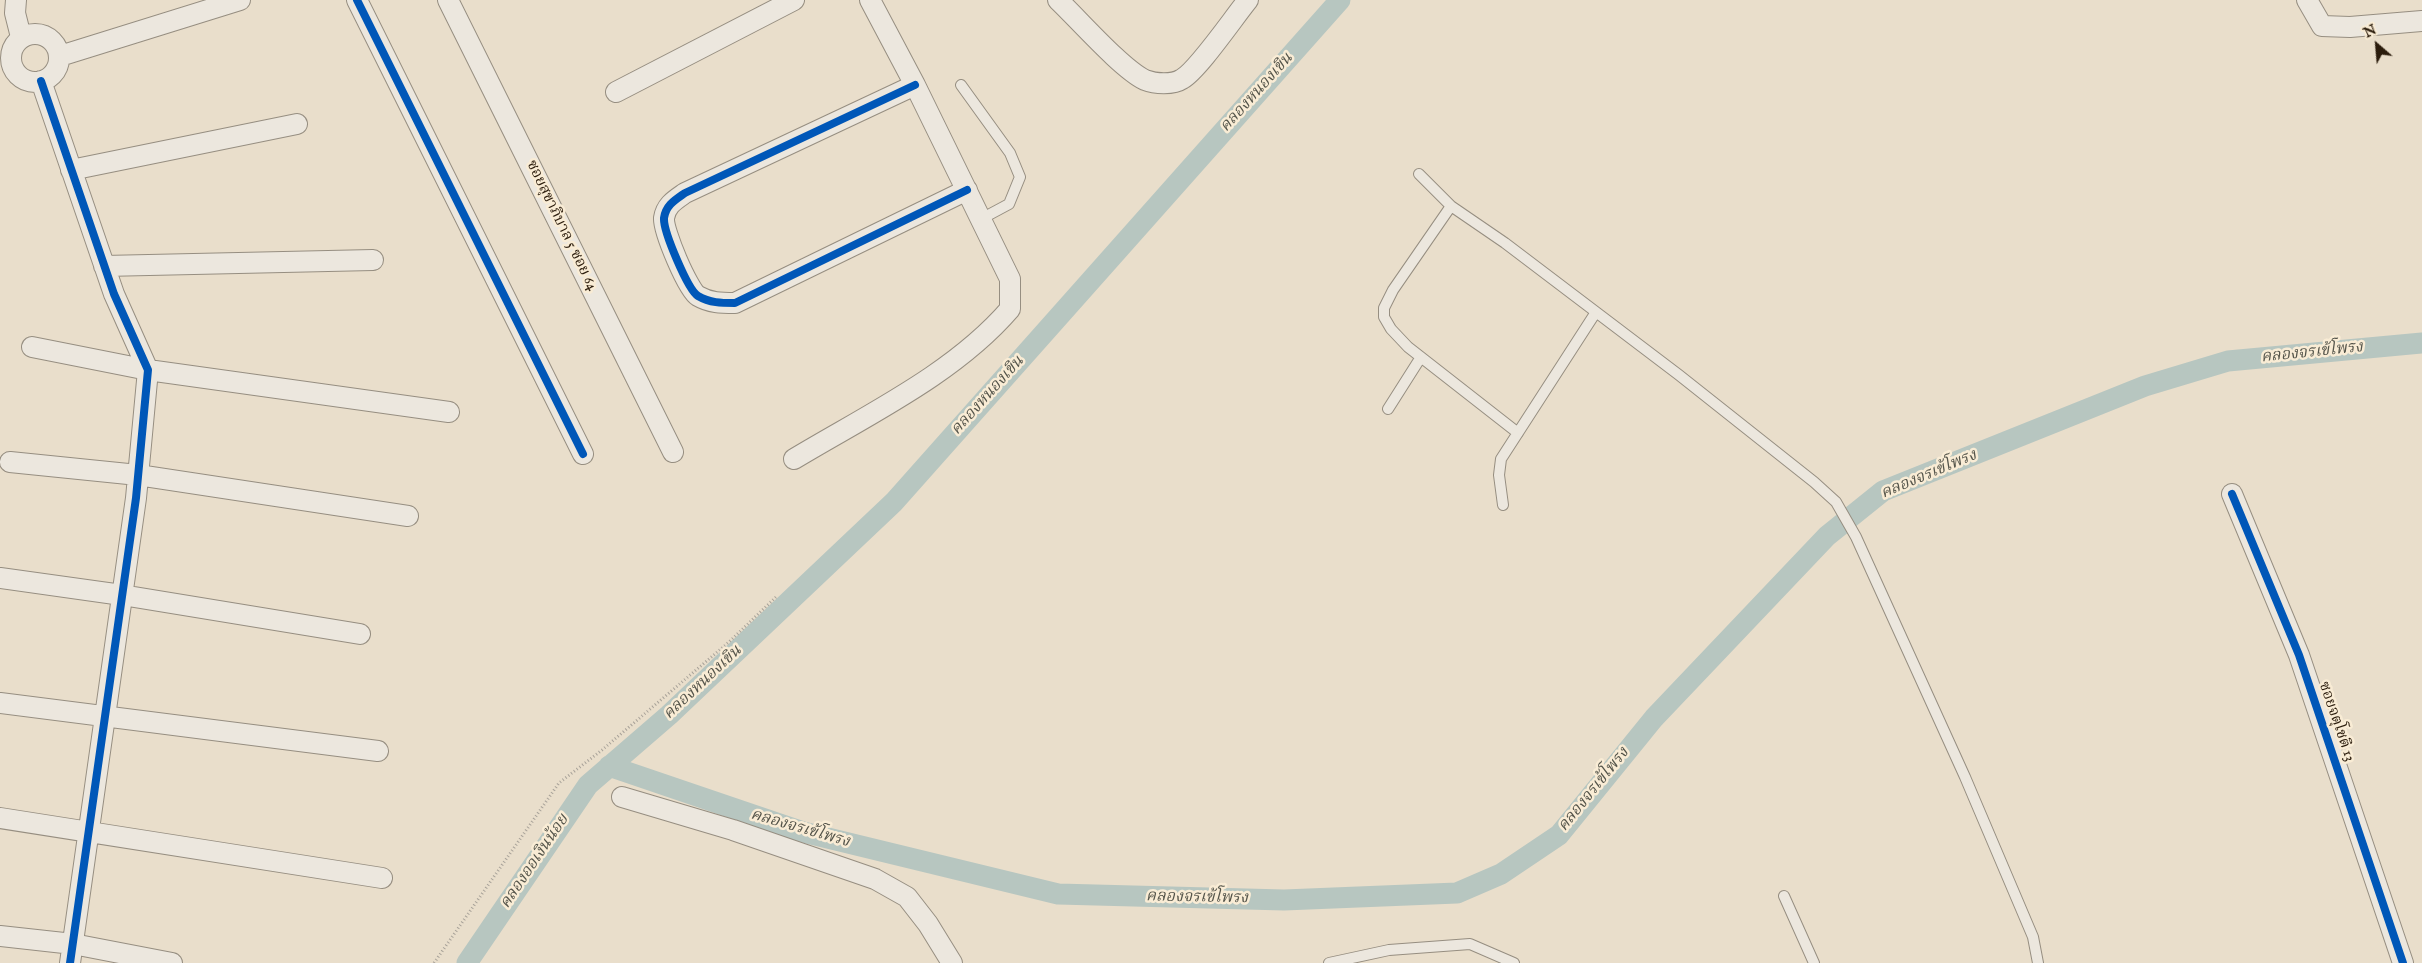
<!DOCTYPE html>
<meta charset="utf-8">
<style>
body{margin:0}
#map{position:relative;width:2422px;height:963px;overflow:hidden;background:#e9decb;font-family:"IM FELL English",serif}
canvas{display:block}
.north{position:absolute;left:2352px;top:20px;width:50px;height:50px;-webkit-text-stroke:4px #f9ecd5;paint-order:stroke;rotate:333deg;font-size:14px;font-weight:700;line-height:20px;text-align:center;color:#2b1c0c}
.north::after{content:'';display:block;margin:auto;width:18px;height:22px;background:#2b1c0c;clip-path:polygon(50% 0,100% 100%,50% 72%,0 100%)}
</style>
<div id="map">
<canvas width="2422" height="963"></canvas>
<div class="north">N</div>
</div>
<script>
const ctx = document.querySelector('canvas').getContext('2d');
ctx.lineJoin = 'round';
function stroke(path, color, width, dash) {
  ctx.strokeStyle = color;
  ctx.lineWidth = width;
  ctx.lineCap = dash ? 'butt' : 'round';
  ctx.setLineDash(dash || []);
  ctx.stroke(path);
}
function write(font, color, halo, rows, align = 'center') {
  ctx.font = font + ' "IM FELL English","Noto Serif Thai",serif';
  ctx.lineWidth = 5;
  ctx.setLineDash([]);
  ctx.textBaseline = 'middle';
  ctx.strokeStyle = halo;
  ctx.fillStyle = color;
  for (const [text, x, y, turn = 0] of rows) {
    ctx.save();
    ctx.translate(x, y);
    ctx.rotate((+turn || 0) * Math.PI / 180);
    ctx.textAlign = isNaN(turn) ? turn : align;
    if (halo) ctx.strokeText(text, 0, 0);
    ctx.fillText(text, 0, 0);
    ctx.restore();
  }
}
stroke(new Path2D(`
 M609,766L803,832L1058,894L1284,900L1457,893L1501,874L1559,835L1654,718L1827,536L1883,491L2145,386L2228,361L2422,343
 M467,963L588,785L669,715L894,502L1340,0`), '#b7c6c0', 21);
const service = new Path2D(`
 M961,85L1010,153L1020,177L1009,204L981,219
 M1419,174L1451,206L1505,243L1679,375L1814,482L1836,502L1856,537L1965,777L2033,937L2038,963
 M1451,206L1393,290L1384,308V317L1391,329L1408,347L1518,433
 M1388,409L1421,357
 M1503,505L1499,475L1501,459L1596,312
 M1784,896L1814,963
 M1329,963L1389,950L1470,944L1514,963`);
const minor = new Path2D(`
 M16,0L15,13L21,37
 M357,0L583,454
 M448,0L673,452
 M1058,0C1079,20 1122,69 1145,80C1155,84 1173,85 1182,79C1198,70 1234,17 1248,0
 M2307,0L2322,26L2350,27L2422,21
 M11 58a24 24 0 1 1 48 0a24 24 0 1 1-48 0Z
 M60,56L240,0
 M41,81L114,294L148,370L136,498L70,963
 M915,85L685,193C675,200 666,205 664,218C663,231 688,290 698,296C710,303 721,303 735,303L967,190
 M616,92L794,0
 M71,170L297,124
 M104,266L373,260
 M32,347L148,370L449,412
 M794,459C867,415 954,374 1010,309V279L915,85L870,0
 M10,462L138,475L408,516
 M2232,494L2299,655L2403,963
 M0,578L122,595L360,634
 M0,703L378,751
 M622,797L733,830L875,879L907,897L928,924L952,963
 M0,818L382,878
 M0,936L73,944L172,963`);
stroke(service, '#968e81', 12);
stroke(minor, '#968e81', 22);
stroke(new Path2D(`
 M434,963L559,783L602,750L729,642L776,597`), '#a8a299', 3, [1, 2.5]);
stroke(service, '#ece7de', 10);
stroke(minor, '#ece7de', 20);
stroke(new Path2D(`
 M357,0L583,454
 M41,81L114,294L148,370L136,498L70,963
 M915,85L685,193C675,200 666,205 664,218C663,231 688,290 698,296C710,303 721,303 735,303L967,190
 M2232,494L2299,655L2403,963`), '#0057b8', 8);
write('15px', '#2b1c0c', '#f9ecd5', [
 ["ซอยสุขาภิบาล 5 ซอย 64",561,226,64],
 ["ซอยจตุโชติ 13",2336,722,71]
]);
write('italic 16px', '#54544a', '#f9ecd5', [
 ["คลองหนองเขิน",1257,93,-48],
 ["คลองจรเข้โพรง",2312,353,-6],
 ["คลองหนองเขิน",988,396,-48],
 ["คลองจรเข้โพรง",1929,475,-23],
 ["คลองหนองเขิน",703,683,-43],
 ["คลองจรเข้โพรง",1594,790,-51],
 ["คลองจรเข้โพรง",800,829,16],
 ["คลองออเงินน้อย",535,862,-56],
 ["คลองจรเข้โพรง",1197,898,1]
]);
</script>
